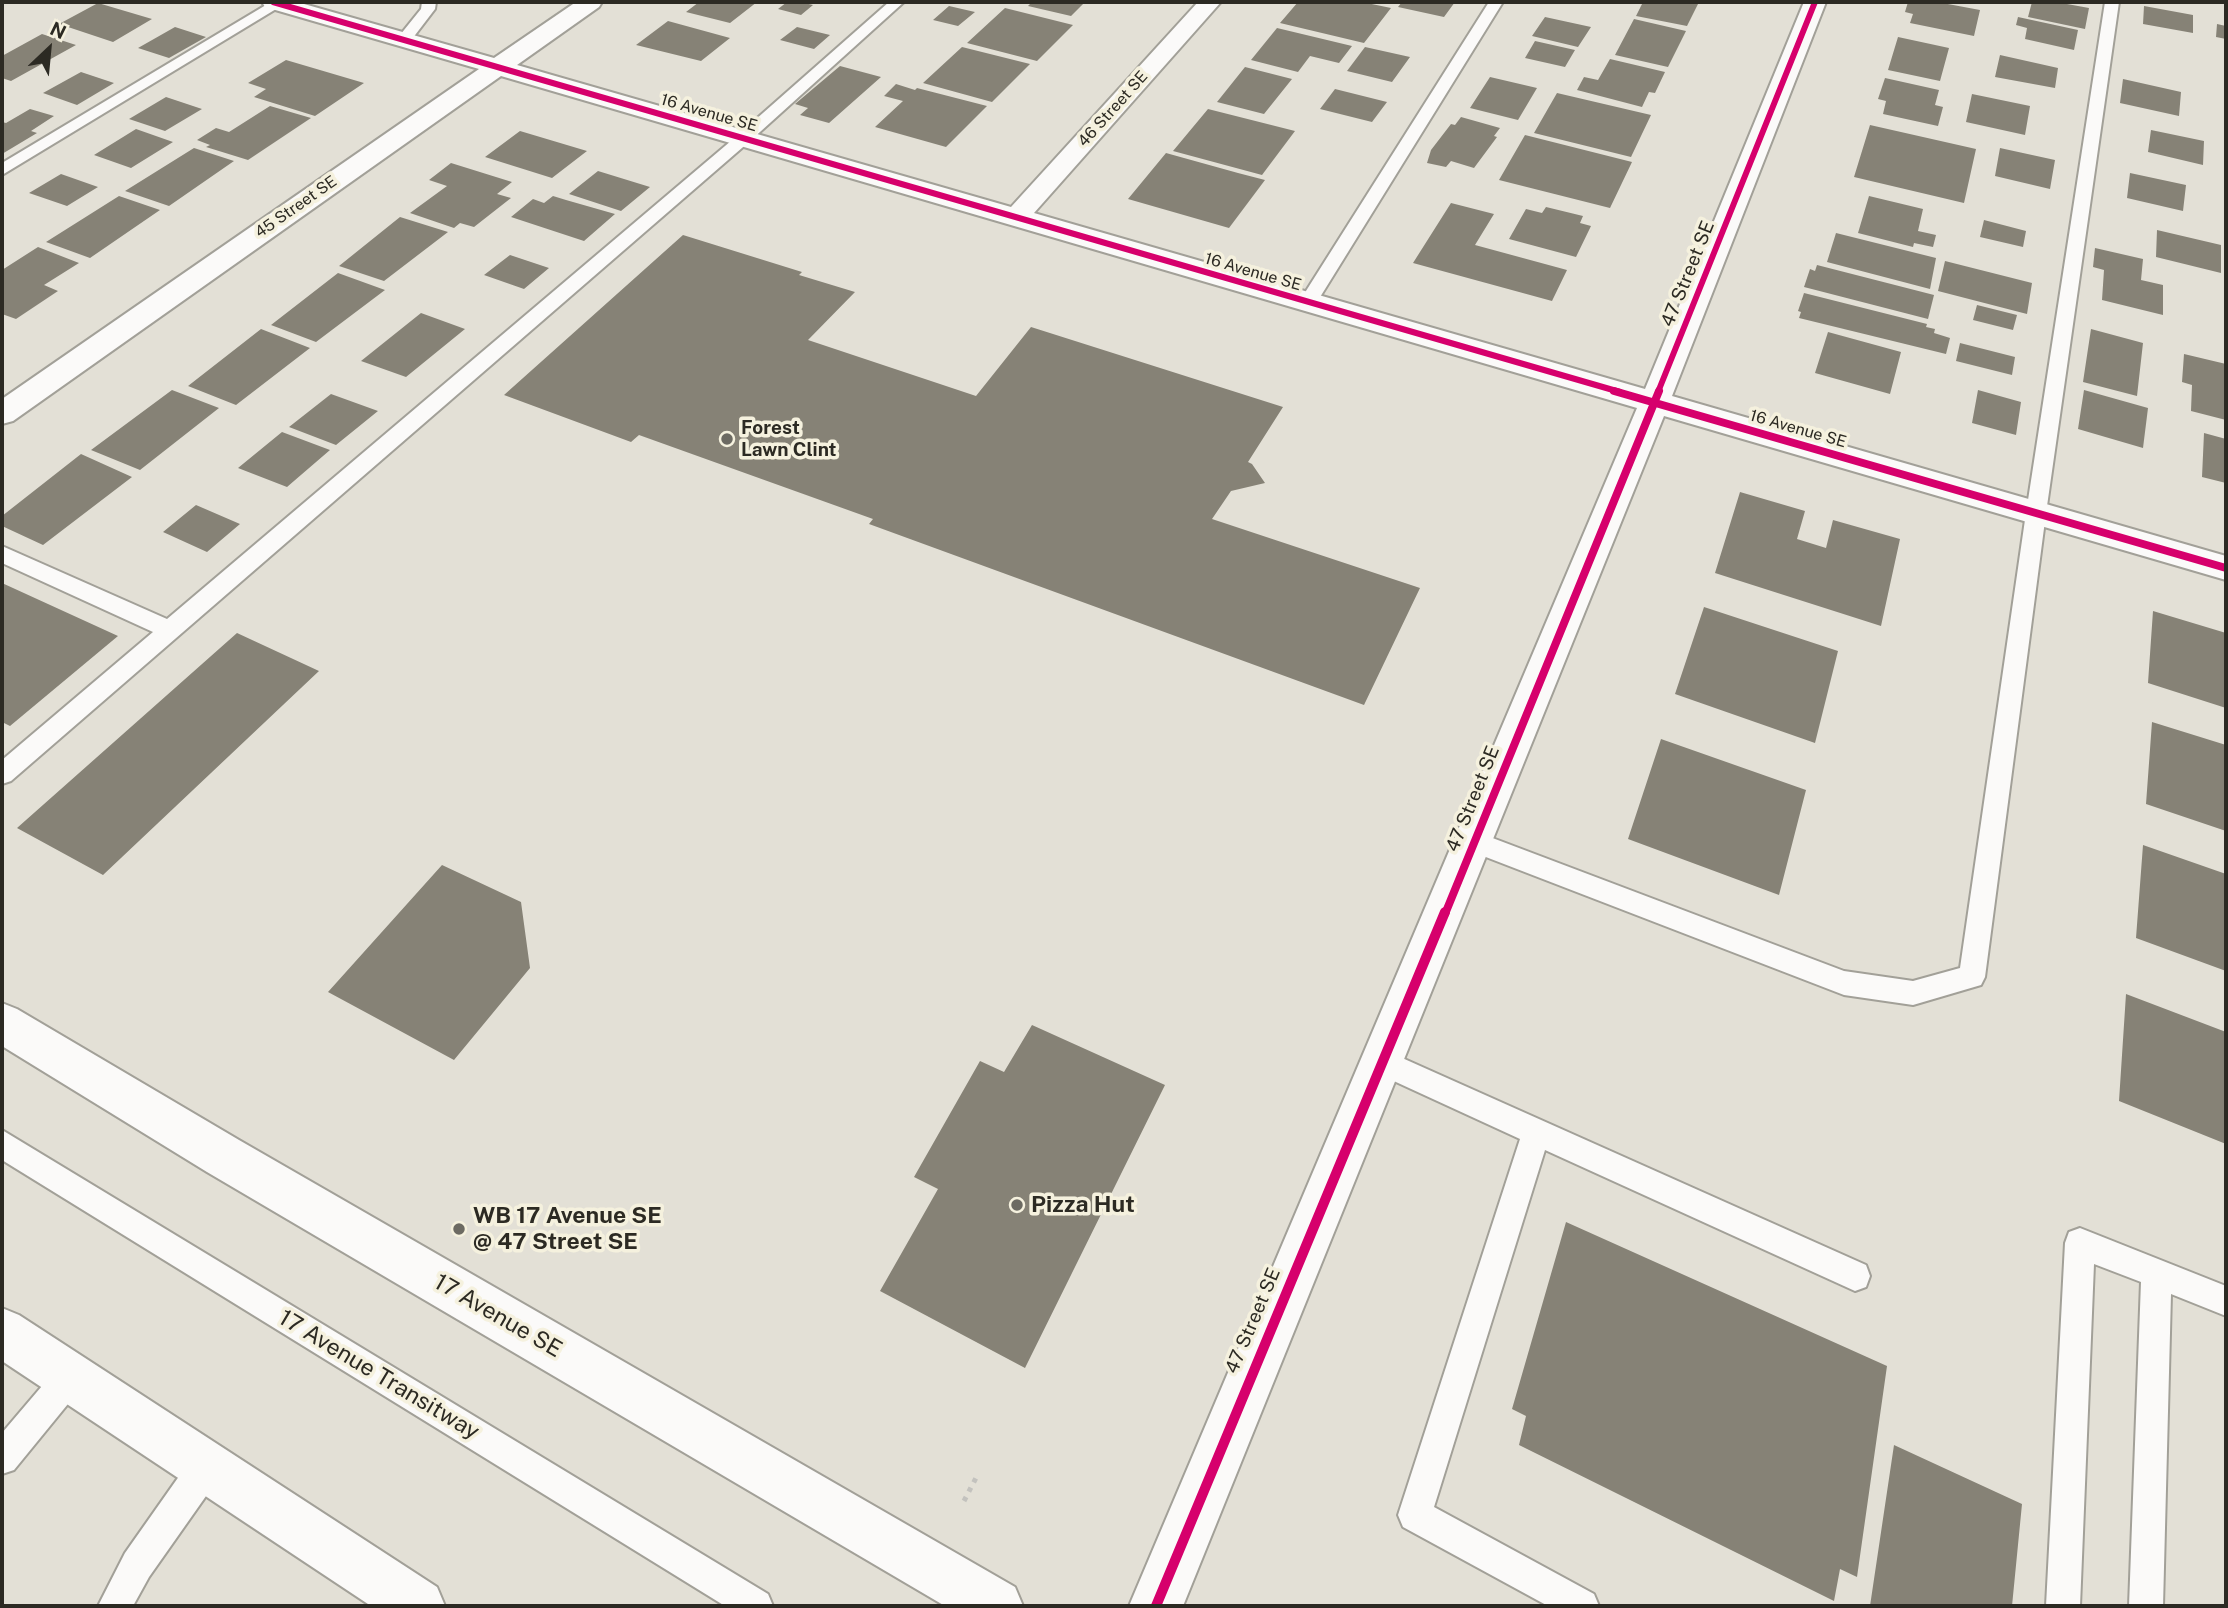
<!DOCTYPE html>
<style>
body{margin:0}
#map{position:relative;width:2228px;height:1608px;overflow:hidden;background:#e3e0d6;font-family:"Public Sans",sans-serif}
canvas{display:block}
.frame{position:absolute;inset:0;border:4px solid #2c2a23;pointer-events:none}
.north{position:absolute;left:14px;top:14px;width:70px;height:70px;-webkit-text-stroke:5px #f5f1de;paint-order:stroke;rotate:26deg;font-size:19px;font-weight:700;line-height:28px;text-align:center;color:#2c2a23}
.north::after{content:'';display:block;margin:auto;width:24px;height:32px;background:#2c2a23;clip-path:polygon(50% 0,100% 100%,50% 72%,0 100%)}
</style>
<div id="map">
<canvas width="2228" height="1608"></canvas>
<div class="frame"></div>
<div class="north">N</div>
</div>
<script>
const ctx = document.querySelector('canvas').getContext('2d');
ctx.lineJoin = 'round';
function fill(path, color) {
  ctx.fillStyle = color;
  ctx.fill(path, 'evenodd');
}
function stroke(path, color, width, dash) {
  ctx.strokeStyle = color;
  ctx.lineWidth = width;
  ctx.lineCap = dash ? 'butt' : 'round';
  ctx.setLineDash(dash || []);
  ctx.stroke(path);
}
function write(font, color, halo, rows, align = 'center') {
  ctx.font = font + ' "Public Sans",sans-serif';
  ctx.lineWidth = 7;
  ctx.setLineDash([]);
  ctx.textBaseline = 'middle';
  ctx.strokeStyle = halo;
  ctx.fillStyle = color;
  for (const [text, x, y, turn = 0] of rows) {
    ctx.save();
    ctx.translate(x, y);
    ctx.rotate((+turn || 0) * Math.PI / 180);
    ctx.textAlign = isNaN(turn) ? turn : align;
    if (halo) ctx.strokeText(text, 0, 0);
    ctx.fillText(text, 0, 0);
    ctx.restore();
  }
}
fill(new Path2D(`
 M699,2H757L730,23L686,12Z
 M787,2H800L813,5L801,15L778,9Z
 M1032,2H1085L1071,16L1028,6Z
 M1298,2H1362L1391,8L1364,43L1280,23Z
 M1402,2H1455L1444,17L1398,7Z
 M1643,2H1699L1687,26L1636,16Z
 M1908,2H1937L1980,10L1974,36L1910,23L1913,14L1905,12Z
 M2032,2H2056L2089,8L2085,29L2028,17Z
 M98,3L152,19L113,42L59,24Z
 M949,6L975,12L958,26L933,20Z
 M2144,6L2193,15V33L2143,24Z
 M1005,8L1073,25L1037,61L967,43Z
 M1545,17L1591,27L1578,47L1532,36Z
 M2018,17L2078,30L2074,50L2025,39L2027,28L2016,25Z
 M1634,19L1686,31L1668,67L1615,55Z
 M668,21L730,38L701,61L636,45Z
 M2217,24L2226,26V39L2216,37Z
 M175,27L206,37L169,58L138,48Z
 M797,27L830,35L814,49L780,40Z
 M1277,28L1352,46L1339,63L1310,56L1298,72L1251,60Z
 M42,34L76,45L11,81L2,78V56Z
 M1898,37L1949,48L1940,81L1888,70Z
 M1535,41L1575,50L1565,67L1525,58Z
 M962,47L1030,64L992,102L923,83Z
 M1365,47L1410,57L1392,82L1347,71Z
 M2000,55L2058,68L2055,88L1995,77Z
 M1610,59L1665,72L1655,93L1649,92L1642,107L1577,90L1584,77L1598,80Z
 M286,60L364,83L315,116L254,97L266,89L248,83Z
 M840,66L881,77L829,123L800,115L808,108L795,104Z
 M1245,67L1292,79L1264,114L1217,102Z
 M81,72L114,83L77,105L43,93Z
 M1490,77L1537,88L1518,120L1470,108Z
 M1885,78L1939,90L1935,105L1943,107L1938,126L1883,114L1886,101L1878,99Z
 M2123,79L2181,92L2179,116L2120,103Z
 M896,84L915,90L917,88L987,106L946,147L875,127L903,101L884,96Z
 M1335,89L1387,102L1372,122L1320,109Z
 M1557,93L1651,115L1631,157L1534,133Z
 M1972,94L2030,106L2025,135L1966,122Z
 M166,97L202,109L165,131L129,119Z
 M270,106L311,118L248,160L206,147L210,145L197,140L216,128L229,132Z
 M30,109L54,116L31,131L37,133L2,154V122L6,123Z
 M1208,109L1295,131L1262,175L1173,151Z
 M1461,117L1500,128L1494,136L1497,137L1474,168L1451,161L1446,167L1427,163L1431,150L1451,124L1455,125Z
 M1870,125L1976,149L1964,203L1854,177Z
 M136,129L173,142L131,168L94,155Z
 M2151,130L2204,141L2203,165L2148,152Z
 M520,131L587,151L552,178L485,157Z
 M1525,135L1632,162L1610,208L1499,180Z
 M194,148L234,161L169,206L125,191Z
 M2000,148L2055,160L2050,189L1995,176Z
 M1166,153L1238,173L1265,180L1229,228L1128,199Z
 M451,163L512,182L497,194L511,198L474,227L460,223L454,228L410,213L447,186L429,180Z
 M598,171L650,187L621,211L569,194Z
 M2130,173L2186,185L2183,211L2127,198Z
 M61,174L98,187L67,206L29,193Z
 M119,196L160,210L90,258L46,242Z
 M553,196L566,200L615,214L584,241L511,217L533,199L544,203Z
 M1869,196L1923,209L1918,231L1936,235L1933,247L1914,243L1913,247L1858,233Z
 M1451,203L1494,214L1475,245L1567,270L1552,301L1413,263Z
 M1546,207L1583,216L1580,223L1591,226L1576,257L1509,239L1526,209L1542,213Z
 M400,217L448,232L384,281L339,266Z
 M1984,220L2026,231L2023,247L1980,237Z
 M2157,230L2221,245V273L2156,257Z
 M1836,233L1936,258L1930,289L1827,262Z
 M683,235L802,272L799,275L855,292L808,340L976,396L1031,327L1283,407L1248,462L1252,464L1265,483L1231,491L1212,519L1420,588L1364,705L869,524L873,519L639,435L631,442L504,395Z
 M38,247L79,263L44,285L58,291L16,319L2,314V270Z
 M2095,248L2143,259L2141,280L2163,285V315L2102,300L2104,270L2093,267Z
 M510,255L549,268L524,289L484,275Z
 M1945,261L2032,283L2027,314L1938,291Z
 M1817,265L1934,295L1928,319L1804,287L1810,269L1815,271Z
 M338,273L385,290L316,342L271,325Z
 M1804,293L1927,324L1926,327L1935,329L1934,333L1950,338L1946,354L1799,318L1801,312L1798,311Z
 M1977,305L2017,315L2013,330L1973,320Z
 M421,313L465,329L406,377L361,361Z
 M261,329L310,348L236,405L188,386Z
 M2091,329L2143,343L2137,396L2083,382Z
 M1828,332L1901,352L1890,394L1815,373Z
 M1960,343L2015,357L2012,375L1956,361Z
 M2184,354L2226,364V420L2191,411L2192,385L2182,382Z
 M172,390L219,408L140,470L91,450Z
 M1978,390L2021,402L2016,435L1972,423Z
 M2084,390L2148,408L2143,448L2078,429Z
 M331,394L378,411L336,445L289,427Z
 M282,432L330,450L287,487L238,468Z
 M2204,433L2226,439V483L2202,477Z
 M81,454L132,477L43,545L2,526V516Z
 M1740,492L1805,511L1797,539L1826,548L1833,520L1900,539L1881,626L1715,573Z
 M196,505L240,524L207,552L163,532Z
 M2,583L118,636L10,726L2,722Z
 M1704,607L1838,651L1815,743L1675,694Z
 M2153,611L2226,633V708L2148,683Z
 M237,633L319,671L103,875L17,828Z
 M2152,722L2226,745V831L2146,804Z
 M1661,739L1806,790L1779,895L1628,839Z
 M2143,845L2226,874V971L2136,938Z
 M442,865L521,902L530,968L454,1060L328,992Z
 M2126,994L2226,1032V1144L2119,1101Z
 M1032,1025L1165,1085L1025,1368L880,1291L938,1189L914,1177L980,1061L1004,1072Z
 M1566,1222L1887,1366L1857,1577L1840,1569L1834,1601L1519,1445L1526,1416L1512,1409Z
 M1894,1445L2022,1504L2012,1606H1870Z`), '#868276');
const lane = new Path2D(`
 M271,2L286,3L2,175V163Z
 M422,2H436L435,9L409,43H399L396,40L421,9Z
 M889,2H904L750,141L11,781L2,784V760L153,632L2,563V546L167,619L738,135Z
 M1489,2H1503L1317,302L1314,306H1302L1299,302Z
 M2105,2H2119L2046,513L1985,977L1981,985L1913,1005L1844,995L1465,849L1462,842L1465,835L1474,831L1844,971L1913,981L1960,968L2026,513Z
 M1382,1049L1866,1265L1870,1276L1866,1287L1855,1291L1545,1150L1434,1507L1594,1594L1599,1606H1548L1403,1527L1398,1515L1520,1139L1372,1071L1368,1062L1372,1053Z
 M2,1130L768,1594L773,1606H725L2,1160Z
 M2080,1228L2226,1286V1316L2171,1294L2163,1606H2129L2141,1282L2094,1264L2080,1606H2046L2065,1243L2069,1232Z
 M70,1361L81,1366L86,1377L81,1388L14,1470L2,1474V1433L59,1366Z
 M206,1451L218,1455L222,1467L218,1479L149,1577L133,1606H98L125,1553L194,1455Z`);
const street = new Path2D(`
 M262,2H297L494,58L576,2H602L599,7L517,65L1011,207L1198,2H1221L1034,213L1645,389L1804,2H1826L1672,396L2226,556V580L1664,416L1183,1606H1129L1637,408L501,76L13,421L2,424V399L479,69L265,7Z`);
const secondary = new Path2D(`
 M2,1003L17,1009L239,1140L1015,1587L1023,1606H945L207,1172L2,1046Z
 M2,1308L19,1315L437,1587L445,1606H371L2,1361Z`);
stroke(lane, '#a2a098', 4);
stroke(street, '#a2a098', 4);
stroke(secondary, '#a2a098', 4);
stroke(new Path2D(`
 M964,1501L978,1474`), '#c3c2be', 5, [4.5, 6]);
fill(lane, '#fbfaf9');
fill(street, '#fbfaf9');
fill(secondary, '#fbfaf9');
stroke(new Path2D(`
 M273,2L1620,392
 M1658,392L1815,2`), '#d6006c', 6);
stroke(new Path2D(`
 M1614,391L2226,568
 M1445,914L1659,391`), '#d6006c', 8);
stroke(new Path2D(`
 M1156,1606L1445,912`), '#d6006c', 10);
for (const [x, y, r, color] of [
 [727,439,7,"#6c6a62"],
 [1017,1205,7,"#6c6a62"],
 [459,1229,7,"#6c6a62"]
]) {
  const dot = new Path2D();
  dot.arc(x, y, r, 0, 2 * Math.PI);
  ctx.fillStyle = color;
  ctx.fill(dot);
  stroke(dot, '#f5f1de', 2.5);
}
write('16px', '#2c2a23', '#f5f1de', [
 ["46 Street SE",1113,109,-48],
 ["16 Avenue SE",709,113,16],
 ["45 Street SE",296,207,-35],
 ["16 Avenue SE",1253,272,16],
 ["16 Avenue SE",1798,429,16]
]);
write('19px', '#2c2a23', '#f5f1de', [
 ["47 Street SE",1688,274,-68],
 ["47 Street SE",1473,799,-68],
 ["47 Street SE",1253,1321,-67]
]);
write('bold 19px', '#2c2a23', '#f5f1de', [
 ["Forest",741,428],
 ["Lawn Clint",741,450]
], 'left');
write('bold 23px', '#2c2a23', '#f5f1de', [
 ["Pizza Hut",1031,1205],
 ["WB 17 Avenue SE",473,1216],
 ["@ 47 Street SE",473,1242]
], 'left');
write('23px', '#2c2a23', '#f5f1de', [
 ["17 Avenue SE",498,1316,30],
 ["17 Avenue Transitway",379,1375,31]
]);
</script>
